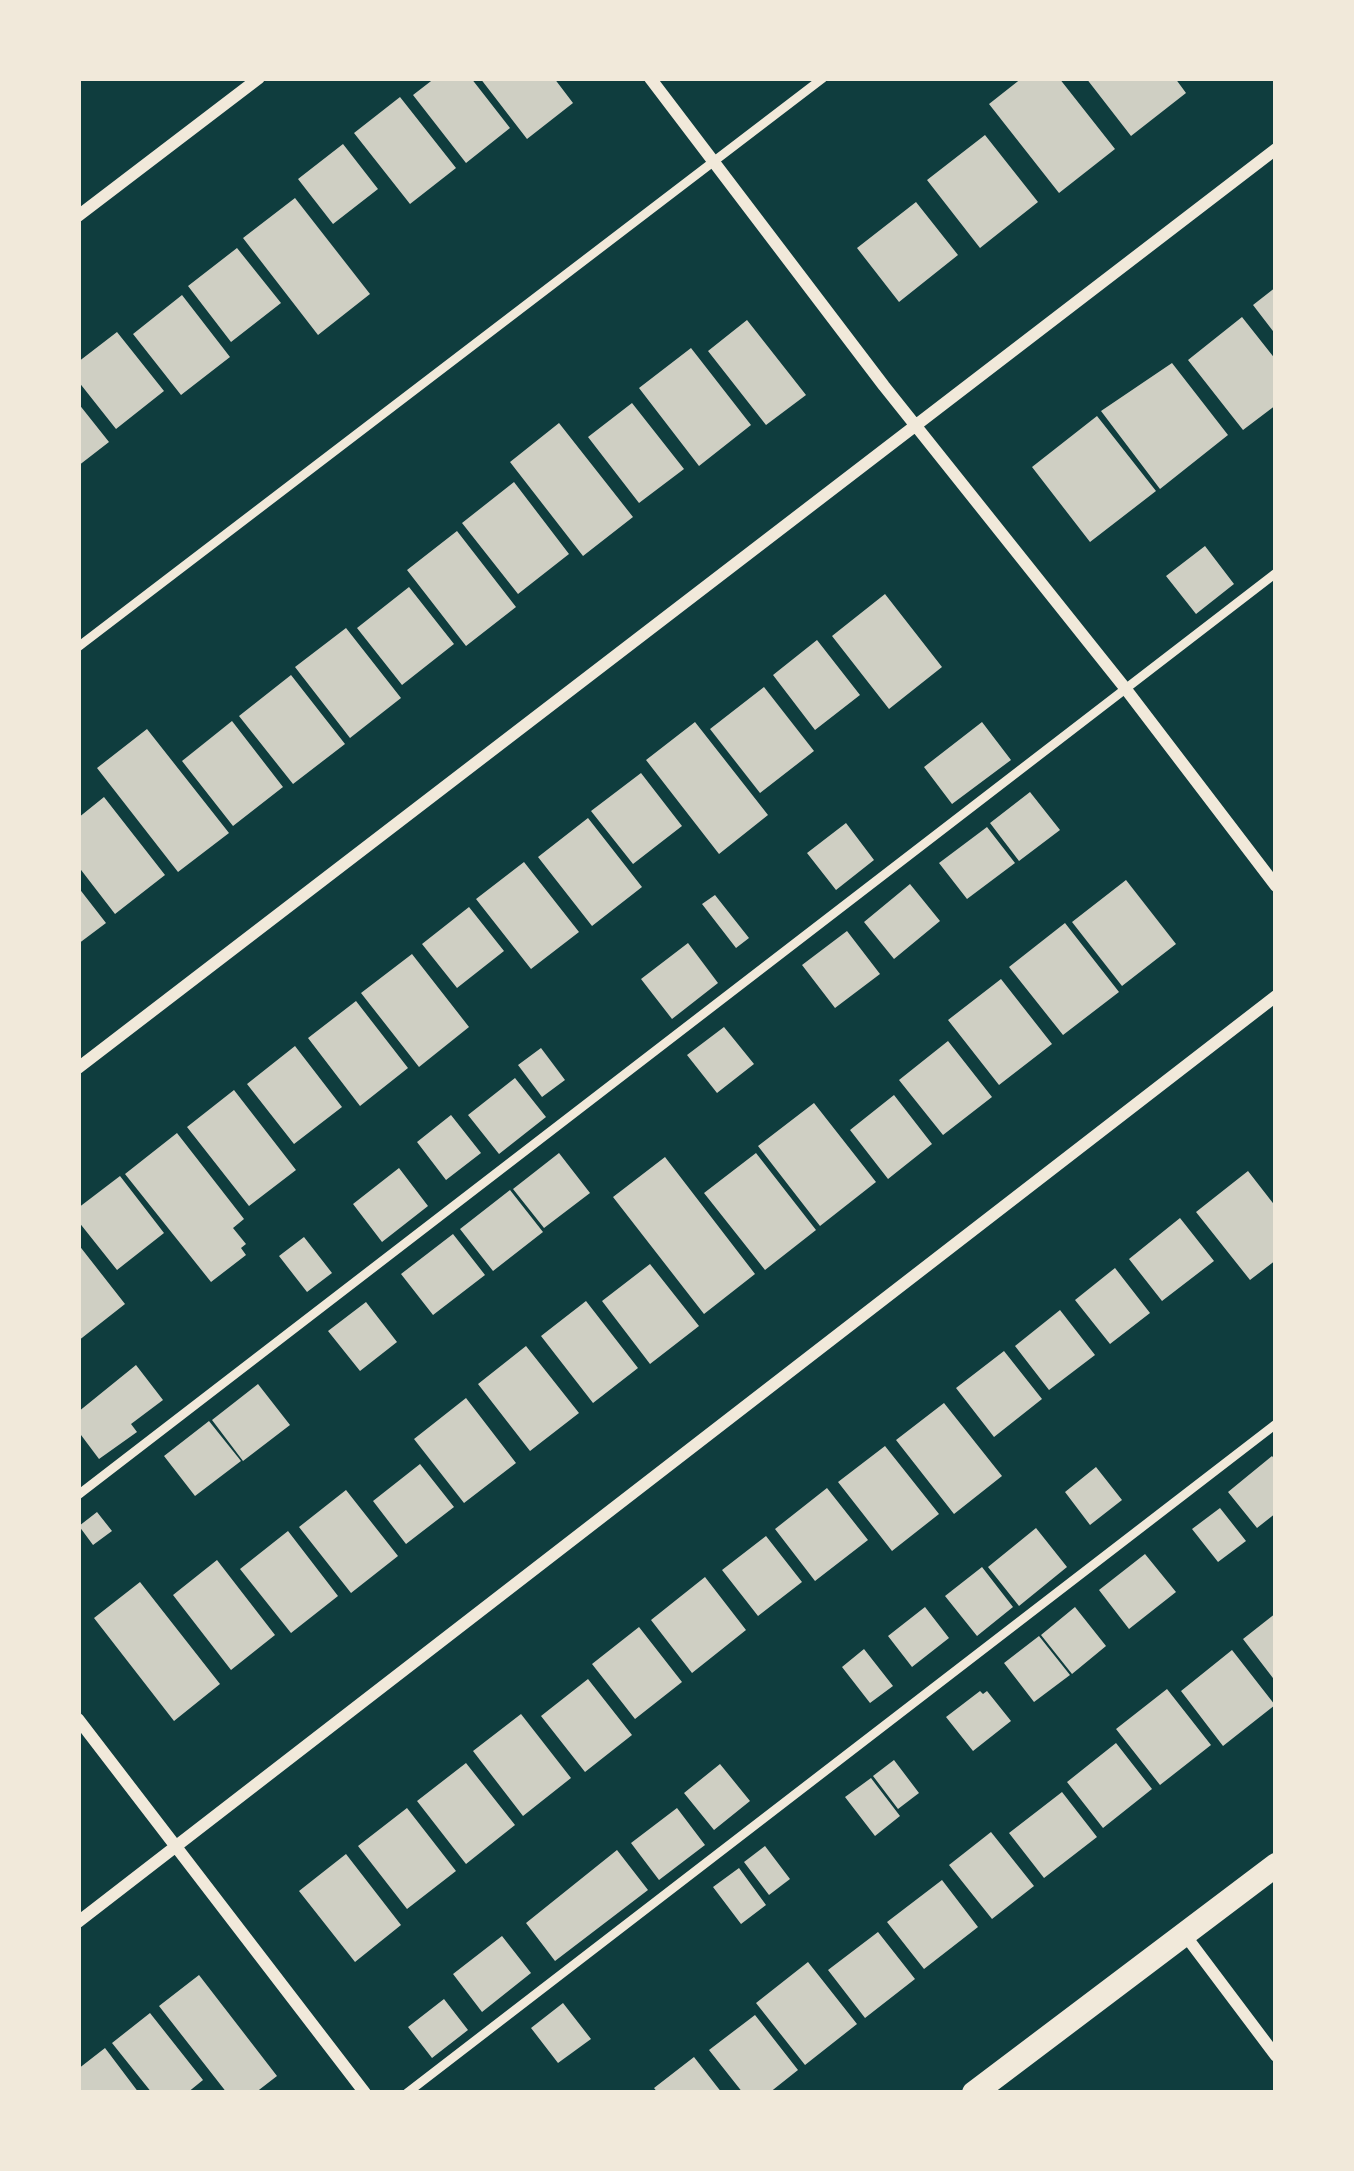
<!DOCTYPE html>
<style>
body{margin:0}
#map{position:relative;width:1354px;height:2171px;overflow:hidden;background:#0f3d3e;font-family:Helvetica,sans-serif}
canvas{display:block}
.frame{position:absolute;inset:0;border:81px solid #f1e9da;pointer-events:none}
</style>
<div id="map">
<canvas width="1354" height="2171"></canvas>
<div class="frame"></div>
</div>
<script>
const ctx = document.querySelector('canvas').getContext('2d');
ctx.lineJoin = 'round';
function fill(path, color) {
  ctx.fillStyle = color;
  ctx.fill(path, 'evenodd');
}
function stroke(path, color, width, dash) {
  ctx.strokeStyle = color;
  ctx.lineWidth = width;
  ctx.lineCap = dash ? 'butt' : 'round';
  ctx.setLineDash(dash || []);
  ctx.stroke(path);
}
fill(new Path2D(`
 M435,78H471L510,128L466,163L413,95Z
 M480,78H554L573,103L527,139Z
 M1022,78H1059L1115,149L1059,193L989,104Z
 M1086,78H1175L1186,93L1131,136Z
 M400,97L456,168L410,204L354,133Z
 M985,135L1038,202L980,248L927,180Z
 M343,144L378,189L333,224L298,179Z
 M295,198L370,294L318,335L243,238Z
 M916,202L958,255L899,302L857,248Z
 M237,248L281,303L231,342L188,286Z
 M1276,287V335L1253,305Z
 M182,295L230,357L181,395L133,334Z
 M1242,317L1276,360V405L1243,430L1188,360Z
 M747,320L806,395L766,425L708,351Z
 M117,332L164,391L116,429L78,381V362Z
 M691,348L751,425L699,466L639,388Z
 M1172,363L1228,435L1160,489L1101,411Z
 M78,403L109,442L78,466Z
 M632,403L684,469L639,503L588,437Z
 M1097,416L1156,491L1090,542L1032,467Z
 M559,423L633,517L583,556L510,462Z
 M514,482L569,554L518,594L462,523Z
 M457,531L516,607L466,646L407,570Z
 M1205,546L1234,584L1196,614L1166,576Z
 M409,587L454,644L402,685L357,628Z
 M885,594L942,667L889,709L832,636Z
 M346,628L401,698L350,738L295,667Z
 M817,640L860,695L815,730L773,675Z
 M291,675L345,744L293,784L239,716Z
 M764,687L814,751L760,793L710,729Z
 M232,721L283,787L233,826L182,761Z
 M695,722L768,815L719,854L646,760Z
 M982,722L1011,760L952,804L924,767Z
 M147,729L229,833L178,872L97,768Z
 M641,773L682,826L633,864L591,811Z
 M1030,792L1060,830L1019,861L990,823Z
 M104,797L165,875L115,914L78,866V818Z
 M588,818L642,887L592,926L538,857Z
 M846,823L874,860L836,890L807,853Z
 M987,827L1015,863L967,899L939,863Z
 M524,862L579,932L531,969L476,899Z
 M1126,880L1176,944L1122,986L1072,922Z
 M910,884L940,921L894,959L864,922Z
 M78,887L106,923L78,944Z
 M715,895L749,938L736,948L702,904Z
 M469,907L504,951L457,988L422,944Z
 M1065,923L1119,992L1063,1035L1009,967Z
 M847,931L880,974L835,1008L802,965Z
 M688,943L718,983L672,1019L641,979Z
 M412,954L469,1027L419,1067L361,993Z
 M1001,979L1052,1044L999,1085L948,1020Z
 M356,1001L408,1068L360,1106L308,1038Z
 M724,1027L754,1064L717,1093L687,1055Z
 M948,1041L992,1097L943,1135L899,1080Z
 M295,1046L342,1107L294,1144L247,1084Z
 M541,1048L565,1080L542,1097L518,1065Z
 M515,1078L546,1117L499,1154L468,1115Z
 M234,1090L296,1170L249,1206L187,1127Z
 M894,1095L932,1144L888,1179L850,1130Z
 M814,1103L876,1182L820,1226L758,1146Z
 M451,1115L481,1153L446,1180L417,1142Z
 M177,1133L244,1219L233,1228L246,1244L241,1248L246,1255L211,1282L125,1174Z
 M559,1153L590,1193L544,1228L513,1189Z
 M756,1153L816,1230L765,1270L704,1193Z
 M665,1157L755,1274L704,1314L613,1197Z
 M399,1168L428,1206L382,1242L353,1204Z
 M1248,1171L1276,1207V1260L1250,1280L1196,1212Z
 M120,1176L164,1233L117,1270L78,1221V1208Z
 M510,1190L543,1232L493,1271L460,1229Z
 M1180,1218L1214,1261L1162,1301L1129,1259Z
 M453,1234L485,1275L433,1315L401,1274Z
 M304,1237L332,1273L307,1292L279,1256Z
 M78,1244L125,1304L78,1341Z
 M650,1264L699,1326L650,1364L602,1301Z
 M1115,1268L1150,1313L1110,1344L1075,1300Z
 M586,1301L638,1368L593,1403L541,1336Z
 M366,1302L397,1342L360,1371L328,1331Z
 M1060,1310L1095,1355L1049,1390L1015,1346Z
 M526,1346L579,1413L530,1451L478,1384Z
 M1004,1351L1042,1399L994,1437L956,1388Z
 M136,1365L163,1400L131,1424L137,1432L99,1459L78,1431V1412Z
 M258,1384L290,1425L243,1461L212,1420Z
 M466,1398L516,1463L464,1503L414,1439Z
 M944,1403L1002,1476L954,1514L896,1440Z
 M209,1421L241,1461L195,1496L164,1456Z
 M885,1446L939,1514L892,1551L838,1482Z
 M1272,1456L1276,1461V1513L1257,1528L1228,1492Z
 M420,1464L454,1507L406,1544L373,1501Z
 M1096,1467L1122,1500L1090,1525L1065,1492Z
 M827,1488L868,1540L815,1581L775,1529Z
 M346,1490L398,1556L351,1593L299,1527Z
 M1220,1508L1246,1541L1218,1562L1192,1529Z
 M97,1512L112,1531L93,1545L79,1526Z
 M1036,1528L1067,1567L1019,1606L988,1567Z
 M288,1531L338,1596L291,1633L240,1569Z
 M766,1536L802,1582L758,1616L722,1570Z
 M1145,1554L1176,1592L1129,1629L1099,1590Z
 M217,1560L275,1635L231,1670L173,1595Z
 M982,1567L1013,1607L977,1636L945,1596Z
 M705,1577L746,1630L692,1673L651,1620Z
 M140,1582L220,1684L174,1721L94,1618Z
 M925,1607L949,1638L912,1667L888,1636Z
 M1075,1607L1106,1646L1072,1674L1041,1635Z
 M1276,1613V1682L1243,1639Z
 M639,1627L682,1682L635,1719L592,1664Z
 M1039,1636L1070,1675L1034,1702L1004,1663Z
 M864,1649L893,1686L870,1703L842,1667Z
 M1232,1650L1275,1705L1223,1746L1181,1691Z
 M588,1679L632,1735L585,1772L541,1716Z
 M1167,1689L1211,1745L1160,1785L1116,1729Z
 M980,1691L983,1694L987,1691L1011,1721L973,1751L946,1717Z
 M521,1714L571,1778L523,1816L473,1751Z
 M1116,1743L1152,1789L1103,1828L1067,1782Z
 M894,1760L919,1793L898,1809L873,1776Z
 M466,1763L515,1825L466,1864L417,1801Z
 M720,1764L750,1801L714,1830L684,1793Z
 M871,1778L900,1816L875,1836L845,1797Z
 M1062,1792L1097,1837L1044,1878L1009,1833Z
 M407,1808L456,1871L407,1909L358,1846Z
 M677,1808L705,1845L659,1880L631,1843Z
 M991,1832L1034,1886L992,1919L949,1865Z
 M765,1846L790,1879L769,1895L744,1862Z
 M617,1850L648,1890L555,1961L526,1923Z
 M346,1854L401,1925L355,1962L299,1891Z
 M739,1868L766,1905L741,1924L713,1887Z
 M942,1880L978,1927L924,1969L887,1922Z
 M878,1932L915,1979L865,2018L828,1970Z
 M502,1936L531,1973L482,2012L453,1974Z
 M808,1962L857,2024L805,2065L756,2003Z
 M199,1975L277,2076L255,2093H227L159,2006Z
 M444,1999L468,2030L432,2058L408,2027Z
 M563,2003L591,2039L558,2063L531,2028Z
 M150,2013L203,2080L187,2093H152L112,2043Z
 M755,2015L798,2070L769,2093H743L709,2050Z
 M105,2048L139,2093H78V2069Z
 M694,2057L722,2093H658L654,2088Z`), '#cfcfc3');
stroke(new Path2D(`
 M78,647L823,78
 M78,1495L1276,573
 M407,2093L1276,1424`), '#f1e9da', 9);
stroke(new Path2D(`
 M650,78L884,386L1125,688L1276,886
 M78,216L259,78
 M78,1068L1276,149
 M78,1719L365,2093
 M78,1922L1276,996
 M1185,1935L1276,2056`), '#f1e9da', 12);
stroke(new Path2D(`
 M974,2093L1276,1865`), '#f1e9da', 24);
</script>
